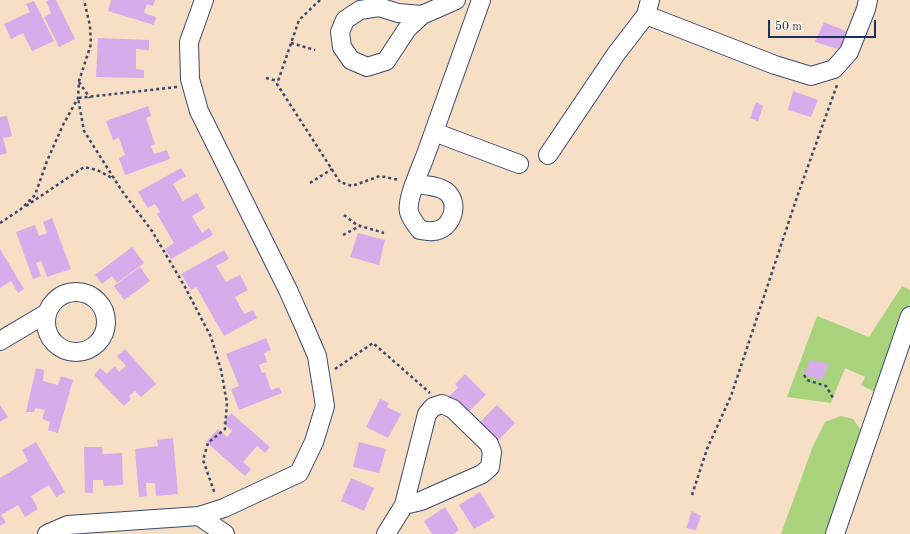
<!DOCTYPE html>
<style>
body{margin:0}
#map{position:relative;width:910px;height:534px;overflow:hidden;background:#f6dfc5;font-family:"Old Standard TT",serif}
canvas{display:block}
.scale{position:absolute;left:768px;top:20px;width:108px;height:18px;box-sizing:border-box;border:2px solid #1b2f5e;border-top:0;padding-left:5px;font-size:12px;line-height:14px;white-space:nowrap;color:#1b2f5e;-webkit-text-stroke:3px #fcf5e5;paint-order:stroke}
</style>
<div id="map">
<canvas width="910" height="534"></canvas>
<div class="scale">50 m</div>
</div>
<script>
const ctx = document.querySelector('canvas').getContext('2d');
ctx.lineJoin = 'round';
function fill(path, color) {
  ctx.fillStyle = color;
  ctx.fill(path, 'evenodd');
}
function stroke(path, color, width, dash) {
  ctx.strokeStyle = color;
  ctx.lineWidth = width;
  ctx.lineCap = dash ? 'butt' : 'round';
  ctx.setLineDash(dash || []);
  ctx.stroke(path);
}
fill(new Path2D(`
 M902,286L910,290V302L883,396L861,385L865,377L845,368L831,403L787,397L817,316L869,337Z
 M841,416L853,419L866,437L834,534H781L813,446L825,422Z`), '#a9d27d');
fill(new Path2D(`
 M49,0H56L75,39L59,47L44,17L51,13L46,1Z
 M111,0H155L153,6L147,4L144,13L156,17L154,25L108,11Z
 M34,1L54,41L32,51L23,33L11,39L4,24L30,12L26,4Z
 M824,22L851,33L845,51L815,42Z
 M98,38L149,40V50L136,49V69L144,70V78L96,77Z
 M793,91L818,100L811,117L788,110Z
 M756,102L763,106L758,121L750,118Z
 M148,106L151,116L146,118L155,144L151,146L154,154L167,150L170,159L125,175L119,158L125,155L119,138L113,140L106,121Z
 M7,116L12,136L3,138L7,153L0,155V117Z
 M181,168L186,176L173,184L183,201L197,193L205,208L192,216L202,233L209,228L213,235L171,259L165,249L174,243L157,214L160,212L155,204L148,208L138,192Z
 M52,218L71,269L47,277L41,261L36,263L41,276L33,279L16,232L35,225L39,236L47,233L43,222Z
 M358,233L385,240L379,265L350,257Z
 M132,247L144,263L117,283L112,276L102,284L95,275Z
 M0,249L24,289L18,293L11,281L0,288Z
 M224,250L229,259L216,266L226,282L240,275L248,290L235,297L244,314L253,310L257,318L224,336L196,287L191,290L181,274Z
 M140,267L150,281L124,300L114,286Z
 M266,338L271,350L264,353L267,362L259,365L262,373L265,372L271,390L279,387L282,393L239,410L231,389L239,386L226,354Z
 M125,349L156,384L141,397L135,391L129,396L131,399L124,406L94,375L100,368L107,374L115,366L119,372L126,366L117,356Z
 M810,360L829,364L822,380L804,375Z
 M36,368L44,370L43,381L58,385L61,376L73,380L58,433L48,430L50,422L42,419L45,410L35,408L34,412H26Z
 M465,374L486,395L462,418L445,400L458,388L455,384Z
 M380,399L389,403L387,407L401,414L388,438L366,427Z
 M0,405L8,417L0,422Z
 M497,405L515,423L496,443L477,425Z
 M231,413L270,447L265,453L257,446L243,462L251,469L245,476L206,442L218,429L227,437L232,431L223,423Z
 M173,438L178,494L156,496L155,483H146L147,496L139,497L135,449L158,446L157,440Z
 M36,442L65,492L56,497L49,485L31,496L38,509L25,517L18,505L1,515L6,522L0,526V478L28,461L22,450Z
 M359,442L386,449L379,473L353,467Z
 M84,447H102L103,454L122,453L123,485L104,486L103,480H93V493H85Z
 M351,478L374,488L364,511L341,501Z
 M480,492L495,517L474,529L459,505Z
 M445,507L459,530L453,534H432L424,521Z
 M692,511L701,516L696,530L686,528Z`), '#d8abeb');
const minor = new Path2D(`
 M422,15L398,13L379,7L360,10L345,20L340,32L342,47L351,60L367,67L386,61L407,29L422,15L456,0
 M646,15L775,65L811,76L834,69L849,52L866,9L868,0
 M434,132L519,164
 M548,155L616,54L646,15L650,0
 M415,184C425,185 441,186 448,193C460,206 451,230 433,231C429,232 424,230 420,230C416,225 411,219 409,212C406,199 421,168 426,154C442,108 459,63 475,17L481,0
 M46 322a30 30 0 1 1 60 0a30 30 0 1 1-60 0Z
 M0,341L47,313
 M442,404L453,409L489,444L492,452L490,467L482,474L421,501L404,505L427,414L433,407Z
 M199,516L225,534
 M47,534L68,525L199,516L224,508L299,473L314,442L325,406L317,356L305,328L288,290L199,111L190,79L189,42L204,0
 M386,534L404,505
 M835,534L910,316`);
stroke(minor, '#3c496d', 20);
stroke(new Path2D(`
 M320,0L299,20L277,84L340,182L352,186L380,176L399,180
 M291,43L315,50
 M266,78L278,81
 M79,82L90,98
 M177,87L78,98L84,131L122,191L152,231L185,287L211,337L221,370L227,403L225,429L208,443L203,460L215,494
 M310,183L332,169
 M26,206L84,167L97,170L114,179
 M20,210L35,195L47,161L63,125L78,98L79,81L91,44L90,26L84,0
 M344,215L357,225L384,233
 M0,223L21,209
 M343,235L360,226
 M335,369L373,343L430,393
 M804,375L807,380L826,386L833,398
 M692,495L707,449L731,396L797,197L837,85`), '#3c496d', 2.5, [3, 3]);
stroke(minor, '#fff', 18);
</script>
